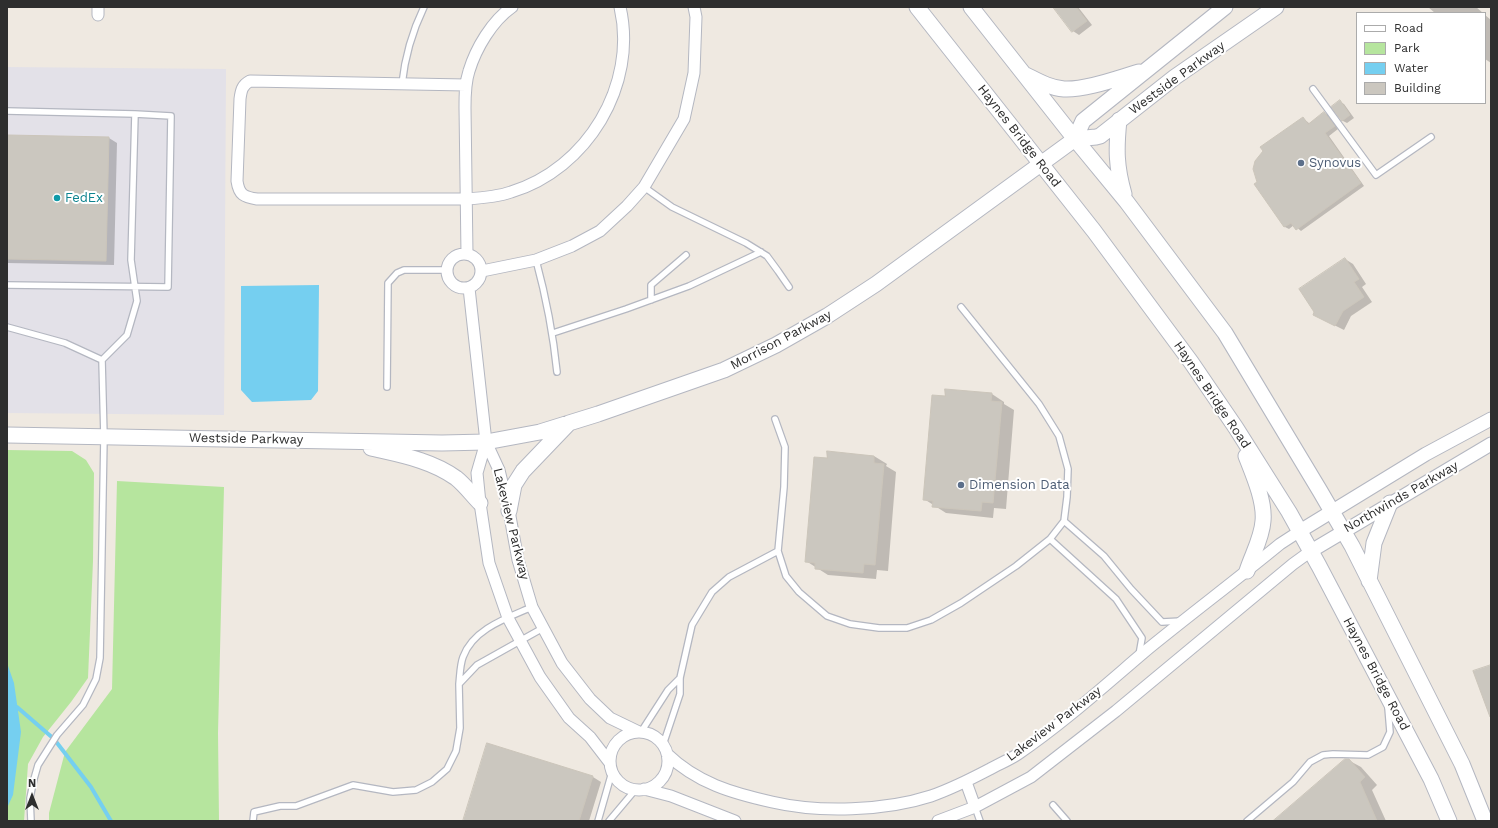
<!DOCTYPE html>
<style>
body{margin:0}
#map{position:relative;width:1498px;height:828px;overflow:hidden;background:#efe9e1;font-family:"Work Sans",sans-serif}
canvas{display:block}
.frame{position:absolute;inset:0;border:8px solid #2e2e2e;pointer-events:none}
.legend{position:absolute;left:1356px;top:12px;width:130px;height:92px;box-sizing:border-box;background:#fff;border:1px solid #ababab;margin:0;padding:5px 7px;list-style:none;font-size:12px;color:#2e2e2e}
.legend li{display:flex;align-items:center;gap:8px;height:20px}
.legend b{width:20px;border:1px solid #ababab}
.north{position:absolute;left:12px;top:776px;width:40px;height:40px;-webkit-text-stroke:3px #fff;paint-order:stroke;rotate:0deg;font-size:11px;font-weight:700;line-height:16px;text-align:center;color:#2e2e2e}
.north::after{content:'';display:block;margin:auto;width:14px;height:18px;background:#2e2e2e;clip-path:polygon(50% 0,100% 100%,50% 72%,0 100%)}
</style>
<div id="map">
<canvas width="1498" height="828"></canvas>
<div class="frame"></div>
<ul class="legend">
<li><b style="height:5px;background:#fff"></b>Road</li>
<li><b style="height:11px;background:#b6e59e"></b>Park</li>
<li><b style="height:11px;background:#75cff0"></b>Water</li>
<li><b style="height:11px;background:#cbc7bf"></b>Building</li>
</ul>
<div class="north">N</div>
</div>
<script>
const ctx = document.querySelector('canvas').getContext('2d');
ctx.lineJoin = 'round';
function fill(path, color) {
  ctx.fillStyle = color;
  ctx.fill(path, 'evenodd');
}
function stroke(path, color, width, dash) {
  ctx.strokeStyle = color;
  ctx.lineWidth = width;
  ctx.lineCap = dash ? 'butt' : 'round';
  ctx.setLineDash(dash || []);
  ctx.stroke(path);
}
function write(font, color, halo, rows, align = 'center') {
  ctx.font = font + ' "Work Sans",sans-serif';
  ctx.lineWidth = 4;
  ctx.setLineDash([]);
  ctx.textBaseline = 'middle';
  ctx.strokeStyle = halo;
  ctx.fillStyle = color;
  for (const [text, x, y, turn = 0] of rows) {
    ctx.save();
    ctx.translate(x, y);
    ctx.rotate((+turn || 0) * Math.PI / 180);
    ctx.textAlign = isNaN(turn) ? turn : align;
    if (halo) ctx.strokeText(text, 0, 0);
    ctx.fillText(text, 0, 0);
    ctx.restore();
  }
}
fill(new Path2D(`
 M7,67L226,69L224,415L7,413Z`), '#e3e1e8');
fill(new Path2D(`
 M7,450L72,451L86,460L94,473L93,561L88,678L71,702L43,737L28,764L24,821H7Z
 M117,481L224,487L218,733L219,821H49V813L65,752L112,689Z`), '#b6e59e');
fill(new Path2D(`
 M319,285L318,391L311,400L252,402L241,390V286Z
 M7,663L14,683L21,732L13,795L7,808Z`), '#75cff0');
fill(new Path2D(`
 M1054,7H1078L1092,25L1079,35L1073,31Z
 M1428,7H1476L1483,13H1435Z
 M1485,15L1491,20V63L1485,59Z
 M1340,102L1344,104L1354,118L1347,123L1343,121L1333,107Z
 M1324,113L1328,115L1338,129L1329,136L1364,186L1301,231L1294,225L1289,229L1285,227L1255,184L1258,182L1303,118L1310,124Z
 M7,136L109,138L117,143L114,265L7,263Z
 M1345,259L1353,264L1366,284L1362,287L1372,302L1351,316L1344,330L1322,319Z
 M946,390L992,394L1004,402V404L1014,410L1006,509L994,508L993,518L946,513L924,499Z
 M828,453L874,456L887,464L886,466L896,472L888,571L877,570L876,579L828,575L806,561Z
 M487,744L593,777L601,782L589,821H464Z
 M1348,760L1361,767L1377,785L1372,790L1386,821H1274Z`), '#0003');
stroke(new Path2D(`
 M17,707L54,739L91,787L111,821`), '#75cff0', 4);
const building = new Path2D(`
 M1053,7H1076L1087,21L1072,32Z
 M1340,100L1350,115L1342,121L1331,107Z
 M1324,112L1335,126L1325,133L1361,183L1296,230L1291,223L1284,227L1254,184L1257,182L1253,169L1255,161L1263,151L1260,147L1303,117L1308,124Z
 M7,135L109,137L106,261L7,259Z
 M1345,258L1359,279L1354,282L1364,297L1343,311L1335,326L1313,315L1314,312L1299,289Z
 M945,389L992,393L991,401L1002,402L993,503L982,502L981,511L932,507L933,501L923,500L932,395L945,396Z
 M827,451L874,456V463L884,464L875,565L864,564L863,573L815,569V563L805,562L814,457L827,458Z
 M1491,665V717H1490L1473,671Z
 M487,743L593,776L579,821H463Z
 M1345,759H1349L1365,777L1360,782L1377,821H1273Z`);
fill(building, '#cbc7bf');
stroke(building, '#cbc5ba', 1);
const service = new Path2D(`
 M402,84C405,56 412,32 424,7
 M1313,89L1376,175L1431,137
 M7,111L135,114
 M644,187L672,207L746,243L767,256L778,271L789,287
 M536,260C546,297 553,333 557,372
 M7,285L168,287L171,116L135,114L131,260L137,301L127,335L102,360L104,437L100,658L96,679L83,705L57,735L38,765L34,779L30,798L31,821
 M651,300V285L686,255
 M7,327L65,343L102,360
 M553,333L626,309L689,286L761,252
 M387,387L388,283L397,273L404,270H447
 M1064,521L1104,556L1131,589L1162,622L1181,621
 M1050,539L1116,599L1142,638L1139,655
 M778,551L786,576L799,592L827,616L850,624L879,628H907L931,620L961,603L1016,566L1050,539L1064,521L1067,497L1068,469L1059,436L1039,404L961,307
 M532,607C507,618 473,629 463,657C460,665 460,675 459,684L477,665L543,628
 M641,732L668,690L680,678
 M663,745L680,694V678L692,625L712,592L729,577L778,551L784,487L785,447L775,419
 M1053,805L1067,821
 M975,807L980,821
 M253,821L254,812L280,806H296L353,785L393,792L416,790L432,782L447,769L456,751L460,728L459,684
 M598,821L612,772
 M609,821L636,789
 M1247,821L1293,782L1310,762L1323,755L1333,754L1368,755L1383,747L1390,732L1388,708`);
const minor = new Path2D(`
 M98,15V7
 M466,85L250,81C242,85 241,91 240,99L237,181C239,195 244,197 257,199H466C481,198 497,197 511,192C587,169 638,85 620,7
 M447 271a17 17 0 1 1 34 0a17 17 0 1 1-34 0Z
 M467,254L465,108C465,95 465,83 469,71C476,48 492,21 512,7
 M482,271L536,260L572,246L600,231L627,206L644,187L684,119L694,73L696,17L694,7
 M469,288L486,442L499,470L509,511L518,560L532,607L562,663L590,699L610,718L639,732
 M486,442L477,473L480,503L489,563L508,618L540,677L569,718L590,737L610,763
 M610 761a29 29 0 1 1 58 0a29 29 0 1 1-58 0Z
 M667,754C697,783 732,793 772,802C819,813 885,811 931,796C951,789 971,779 990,769C999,764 1009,760 1018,754C1062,724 1102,688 1143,653C1188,616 1235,581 1280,544L1300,531
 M966,782L975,807
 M644,789L671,796L735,821
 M938,821L975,807L1031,777L1116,711L1293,564L1311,551`);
const tertiary = new Path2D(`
 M1300,531L1426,454L1491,419
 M1311,551L1491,444`);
const secondary = new Path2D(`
 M917,7L1094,231L1191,362L1236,428L1289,512L1319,566L1431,779L1449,821
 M971,7L1075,139L1126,201L1225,333L1320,491L1352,546L1462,764L1485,821
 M1026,75C1038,81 1050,88 1064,89C1086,90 1118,78 1139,72
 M1119,120C1116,149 1116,166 1124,194
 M1075,139L1096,137L1100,136L1175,77L1276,7
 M7,435L442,443L486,442L540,432L598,414L724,370L776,345L827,316L876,284L1075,139L1083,121L1225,7
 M371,448C401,455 431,460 456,478C465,485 472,495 480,503
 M1246,456C1253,474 1265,501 1263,521C1262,538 1252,555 1247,571
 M509,511L514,485L523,471L569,423
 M1369,581L1374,543L1390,503`);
stroke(service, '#b4b7c1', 8);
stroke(minor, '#b4b7c1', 13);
stroke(tertiary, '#b4b7c1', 15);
stroke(secondary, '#b4b7c1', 17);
stroke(service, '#fff', 5.5);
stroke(minor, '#fff', 11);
stroke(tertiary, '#fff', 13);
stroke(secondary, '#fff', 15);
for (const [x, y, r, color] of [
 [1301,163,4,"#5c6f8a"],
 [57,198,4,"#0f9aa8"],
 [961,485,4,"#5c6f8a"]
]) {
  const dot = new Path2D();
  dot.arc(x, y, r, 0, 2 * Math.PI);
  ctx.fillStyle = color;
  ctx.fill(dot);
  stroke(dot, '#fff', 1.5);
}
write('13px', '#2e2e2e', '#fff', [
 ["Westside Parkway",1177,78,-36],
 ["Haynes Bridge Road",1019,136,52],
 ["Morrison Parkway",781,340,-28],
 ["Haynes Bridge Road",1212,395,56],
 ["Westside Parkway",246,439,1],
 ["Northwinds Parkway",1401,497,-30],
 ["Lakeview Parkway",511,524,76],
 ["Haynes Bridge Road",1376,674,62],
 ["Lakeview Parkway",1054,724,-37]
]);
write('13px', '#4e5e75', '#fff', [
 ["Synovus",1309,163],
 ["Dimension Data",969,485]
], 'left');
write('13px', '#0d838f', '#fff', [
 ["FedEx",65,198]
], 'left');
</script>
